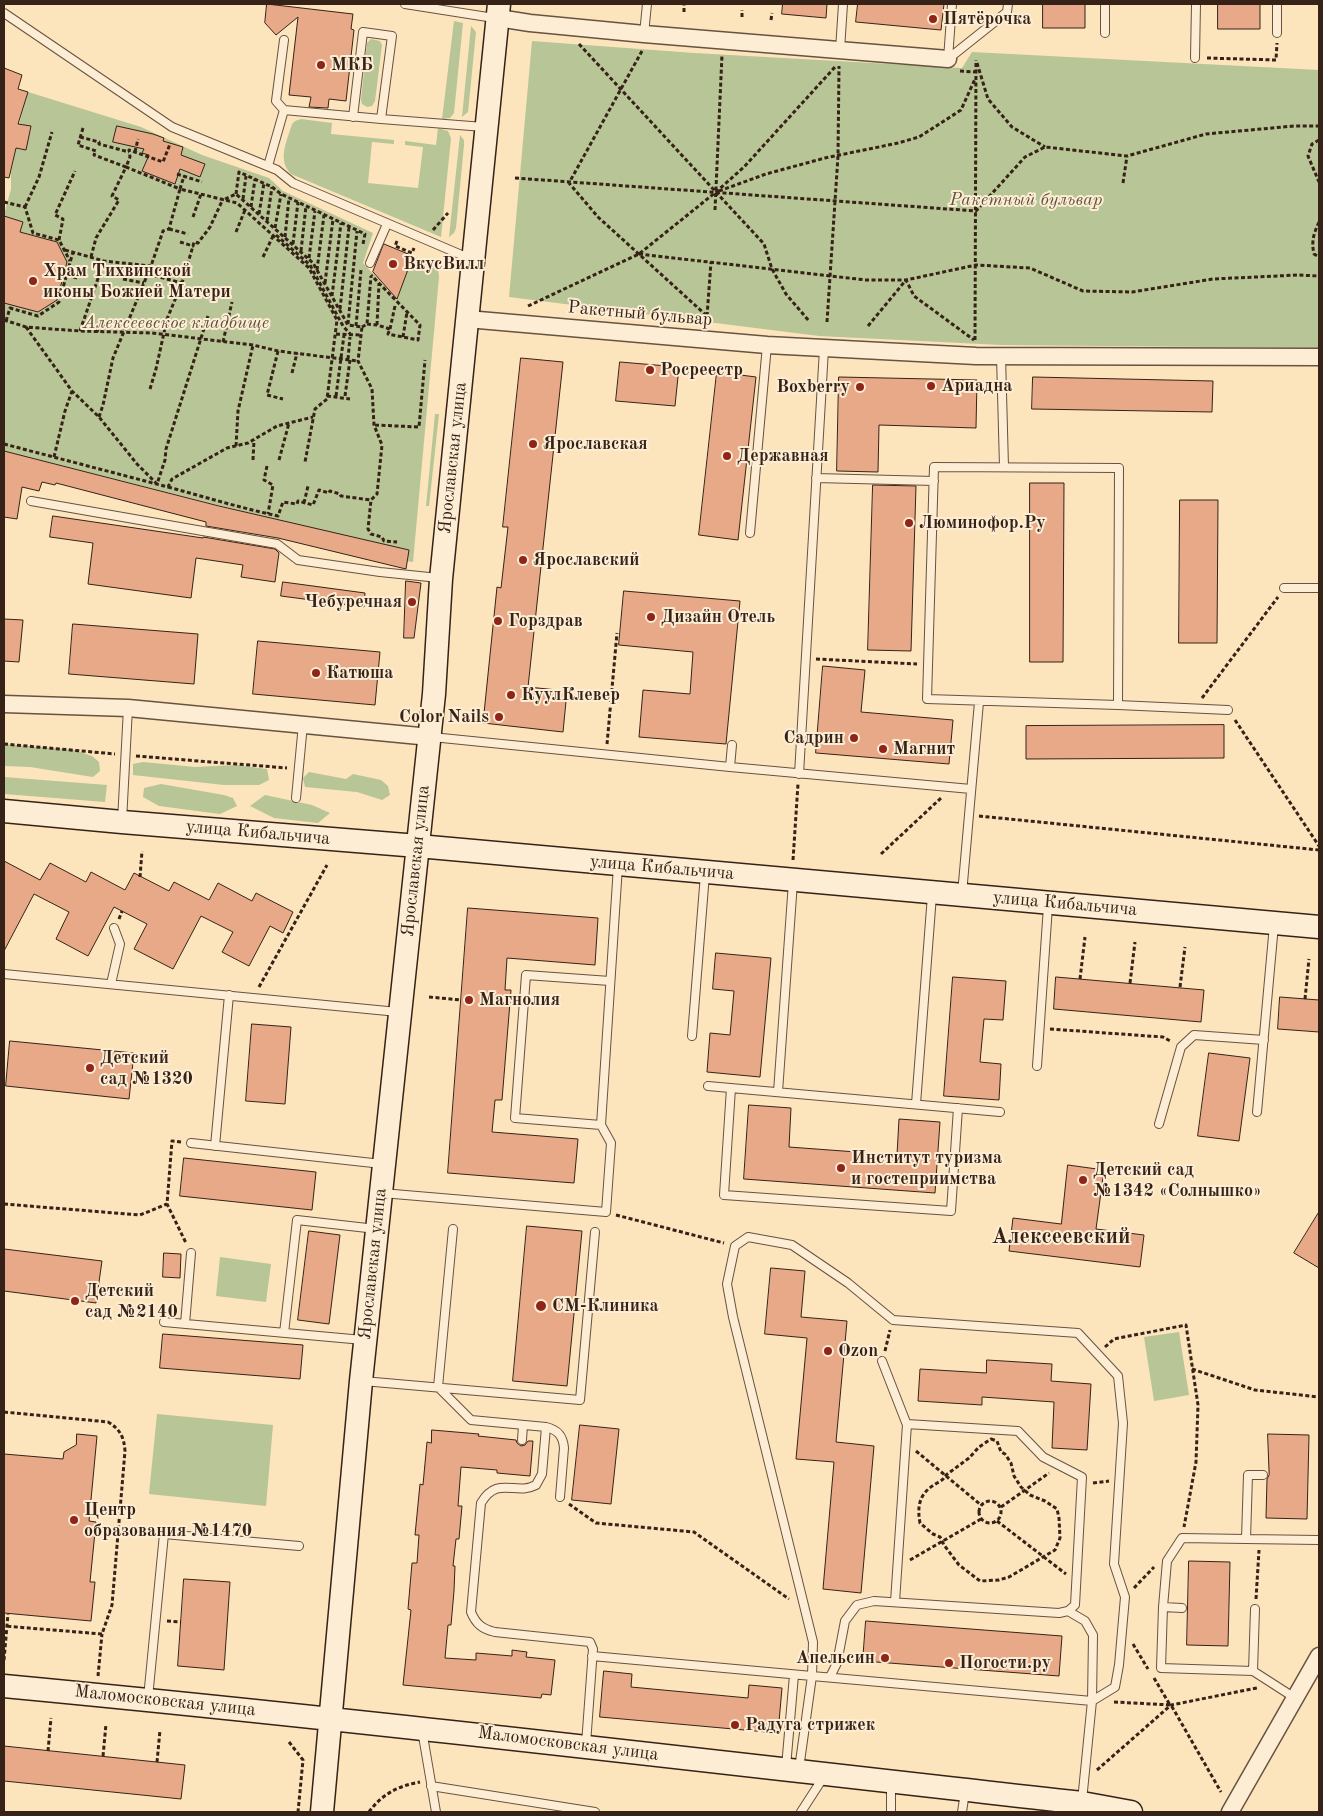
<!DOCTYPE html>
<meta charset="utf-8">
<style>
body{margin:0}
#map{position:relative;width:1323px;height:1816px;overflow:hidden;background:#fce4bd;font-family:"Old Standard TT",serif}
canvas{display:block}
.frame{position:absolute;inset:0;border:5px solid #362217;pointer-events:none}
</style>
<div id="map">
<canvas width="1323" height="1816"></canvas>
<div class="frame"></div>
</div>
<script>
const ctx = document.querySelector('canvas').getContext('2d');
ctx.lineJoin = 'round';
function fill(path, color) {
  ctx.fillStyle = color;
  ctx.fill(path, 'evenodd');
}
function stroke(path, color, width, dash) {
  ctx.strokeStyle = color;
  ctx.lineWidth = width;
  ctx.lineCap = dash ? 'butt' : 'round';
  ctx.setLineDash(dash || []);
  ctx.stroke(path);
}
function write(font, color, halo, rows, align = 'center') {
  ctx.font = font + ' "Old Standard TT",serif';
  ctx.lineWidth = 4;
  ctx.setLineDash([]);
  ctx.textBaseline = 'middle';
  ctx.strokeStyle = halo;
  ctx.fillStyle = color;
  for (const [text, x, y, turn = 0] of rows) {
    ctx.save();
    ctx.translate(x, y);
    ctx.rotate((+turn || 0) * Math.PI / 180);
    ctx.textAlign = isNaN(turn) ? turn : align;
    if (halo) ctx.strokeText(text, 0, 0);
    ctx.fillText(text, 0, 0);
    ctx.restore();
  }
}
fill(new Path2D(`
 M454,21L463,23L454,113L450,118L442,119Z
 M471,26L476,32L468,112L462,117Z
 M371,39L380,41L382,45L375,101L372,106L367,107L362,104L361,100L367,43Z
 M532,41L694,53L962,68L972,52L1319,70V348L1001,345L819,336L509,297Z
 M28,92L141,127L202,155L269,178L283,191L373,233L363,263L397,299L413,256L432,264L438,269L439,277L413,562L407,561L409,550L273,519L4,451V215L11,189V172L16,148L26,150L31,127L19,124Z
 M301,119L332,123L331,134L394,140V144L372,142L368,183L418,188L423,147L405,145V141L436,145L438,128L448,131L451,138L441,237L291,174C277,160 287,141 292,124L295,121Z
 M460,135L464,140V145L456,228L454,233L449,237Z
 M435,414H439L429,506H426Z
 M4,744L74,750L92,756L99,762L100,771L93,777L30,767L4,766Z
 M143,762L195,767L237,765L267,769L269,780L259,785H224L133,775V764Z
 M309,772L346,779L353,774L381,780L388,786L390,795L382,800L357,792L305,787L303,778Z
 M4,777L107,785L105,802L4,794Z
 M161,784L224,795L233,798L237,806L220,814L159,806L143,797L144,788Z
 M265,795L312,805L330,813L318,823L274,818L250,806Z
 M220,1257L271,1264L266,1302L216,1296Z
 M1179,1332L1189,1395L1154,1401L1144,1337Z
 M157,1414L273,1425L266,1506L149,1494Z`), '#b8c596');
const building = new Path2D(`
 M267,4L353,14L351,29L354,30L346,101L329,99L328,108L309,107L311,97L289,95L298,17L276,35L265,23Z
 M783,4H827L826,18L782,14Z
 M858,4H944L941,30L856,22Z
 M1043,4H1085V28H1043Z
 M1218,4H1260V29H1218Z
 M4,68L22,75L18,89L28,92L18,124L31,126L26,150L16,148L9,178L4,177Z
 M117,126L153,134L164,138L163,141L183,147L181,155L205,164L200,177L180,169L175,184L142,171L149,155L142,153L144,149L113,142Z
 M4,216L23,222L20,232L57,242L67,262L57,300L38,312L4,303Z
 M384,244L413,256L397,299L373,272Z
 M521,358L563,362L528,687L567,691L563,732L483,723L497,587L501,588L508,527H503Z
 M620,362L679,367L675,406L616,401Z
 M717,372L756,377L738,540L699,535Z
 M839,377L977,380L976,428L879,425L878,472L837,471Z
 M1033,377L1213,381L1212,412L1032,409Z
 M4,451L219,506L409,550L406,569L278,538L206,526V522L56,483L55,485L42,482L39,491L22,487L17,519L4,517Z
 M1030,483H1064L1063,662H1030Z
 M873,485L916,486L911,651L868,650Z
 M1180,500H1218L1217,643H1179Z
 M53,516L203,538V537L275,549L279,553L275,582L241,577L243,565L196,558L191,598L88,584L93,543L50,537Z
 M406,581L421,583L414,638H404Z
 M283,582L365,593L364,607L281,596Z
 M624,591L740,601L726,744L639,737L643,690L690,694L693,652L619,645Z
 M4,619L23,620L19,662L4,661Z
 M73,624L198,634L194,684L69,674Z
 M258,641L380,652L375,705L253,694Z
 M823,666L865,670L861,712L953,720L949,764L816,753Z
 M1224,725V758L1026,759V726Z
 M4,861L40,880L50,863L86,882L91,872L125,890L134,873L169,891L174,882L209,900L218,883L252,901L256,893L293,912L283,933L270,926L249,966L222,952L233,932L201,916L173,969L134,949L147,924L114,907L88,956L56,939L69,912L34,894L4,951Z
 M468,908L598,918L595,965L507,958L505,990H511L502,1100H495L492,1132L578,1139L574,1183L448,1173Z
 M716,953L771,958L760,1077L707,1072L710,1033L730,1035L734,991L713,989Z
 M953,977L1006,981L1003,1020L984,1019L980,1062L1001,1064L999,1100L944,1096Z
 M1056,977L1204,990L1201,1022L1054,1009Z
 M1280,997L1319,1000V1032L1278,1029Z
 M252,1024L291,1027L285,1104L246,1101Z
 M10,1041L134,1053L129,1099L6,1086Z
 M1209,1053L1250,1058L1239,1141L1198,1136Z
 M749,1105L791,1108L789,1147L897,1155L899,1119L940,1122L935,1193L744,1179Z
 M184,1158L316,1172L312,1210L180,1196Z
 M1068,1165L1104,1170L1096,1229L1144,1235L1140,1267L1009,1251L1013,1218L1061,1224Z
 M1319,1212V1268L1294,1253Z
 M527,1226L582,1231L567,1386L513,1381Z
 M309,1231L340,1235L329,1324L298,1320Z
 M4,1249L102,1261L96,1303L4,1291Z
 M164,1253L181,1254L180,1278L163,1277Z
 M771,1268L805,1271L801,1317L847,1321L836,1442L874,1446L861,1593L823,1589L834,1462L796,1459L807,1338L765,1334Z
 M163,1334L303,1345L300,1379L160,1368Z
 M987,1360L1052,1364L1051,1381L1091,1384L1087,1450L1052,1448L1054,1402L982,1397V1405L918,1401L920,1369L986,1373Z
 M580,1425L619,1429L611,1504L572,1500Z
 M432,1430L479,1434L478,1436L516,1440L517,1443L521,1446L525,1445L528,1441H533L530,1476L497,1473V1470L461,1467L458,1506H462L459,1539H456L453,1566H455L454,1591L451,1625H448L445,1658L476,1660V1653L512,1656V1650L527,1652L526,1657L555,1660L551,1695L542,1694L541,1698L403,1685L411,1610L408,1609L412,1563H417L419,1535H415L420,1484L423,1485L427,1442L431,1443Z
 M77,1434L97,1436L89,1521L96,1522L90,1582H95L91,1621L4,1613V1454L63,1459L64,1452L76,1445Z
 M1268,1434L1309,1435L1307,1519L1266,1518L1267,1479L1269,1475Z
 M1189,1561L1230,1562L1228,1646L1187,1645Z
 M184,1579L230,1582L224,1670L178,1666Z
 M866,1621L1062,1636L1059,1676L863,1661Z
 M604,1671L632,1674L631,1687L748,1698L749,1685L782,1688L778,1733L600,1717Z
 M4,1746L185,1765L181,1799L4,1781Z`);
fill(building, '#e8a988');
stroke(building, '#362217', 1);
const lane = new Path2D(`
 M405,4L494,18
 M1277,4V33
 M4,13L172,127L277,170L293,183L471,259
 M1105,33V4
 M644,34L647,4
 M284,40L276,101L284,110L381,119
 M840,50L843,4
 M1195,58L1196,4
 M948,59L1007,12L1008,4
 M948,59L952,4
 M353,117L363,32L392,36L381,119L484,127
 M268,166L284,110
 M370,263L387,224
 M1001,356L1004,467
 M816,478L934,481
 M31,501L277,544L298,560L380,572L439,578
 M750,533L767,345
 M1284,588H1319
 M1118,705L1119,468L934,467L927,699L1118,705L1228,710
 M432,737L730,767L971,789
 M730,767L732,745
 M799,774L824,349
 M296,798L303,724
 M122,821L128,708
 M962,894L979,702
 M4,974L398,1012
 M111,984L120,944L114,928
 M692,1036L705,874
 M1037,1066L1048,906
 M708,1086L1000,1112
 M731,1088L724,1195L951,1211L958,1108
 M778,1092L793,882
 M916,1104L932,895
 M1257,1112L1274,925
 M1159,1124L1181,1047L1194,1035L1264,1040
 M601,1125L515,1118L526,975L610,981
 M191,1143L382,1164
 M215,1146L229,995
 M382,1193L606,1212L611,1143L601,1125L618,866
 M453,1229L438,1387L471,1420L546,1427C558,1430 563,1436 564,1448L560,1497
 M164,1322L363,1340
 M185,1324L191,1253
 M284,1333L297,1220L376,1229
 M882,1361L907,1425
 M363,1381L580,1400L595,1232
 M546,1427L542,1474L536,1485C515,1496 498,1475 481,1503L471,1612C476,1624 482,1629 495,1632L590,1642L593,1649L586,1744
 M522,1440L523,1425
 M1263,1475H1248L1246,1539L1319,1540
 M895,1602L907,1424L1018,1431L1043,1457L1082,1477L1075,1605L1068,1611
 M1163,1607L1167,1561L1182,1538L1246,1539
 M1182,1608L1163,1607L1161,1668L1253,1671
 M1255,1609L1253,1671L1295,1698
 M592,1656L812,1676L813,1642L733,1317L727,1284L735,1246L748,1237L792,1245L848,1283L893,1320L1078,1333L1118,1376L1123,1423L1114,1564L1125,1597L1119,1665L1115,1687L1092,1701L812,1676L799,1769
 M830,1677L837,1663L845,1621L857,1605L874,1601L1059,1613L1068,1611L1085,1621L1093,1635L1092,1701L1082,1801
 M148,1698L164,1534L299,1546
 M422,1730L436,1812
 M786,1767L794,1675
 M891,1783V1812
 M431,1786L595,1812
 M801,1812L823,1778
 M962,1812L965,1792`);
const street = new Path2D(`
 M498,18L530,23L644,34L948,59
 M467,319L767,345L976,356L1319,357
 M4,704L128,708L430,737
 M1230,1812L1319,1656`);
const secondary = new Path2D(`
 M4,811L122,822L418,846L1319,927
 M4,1686C364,1720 723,1763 1082,1803L1131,1812
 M322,1812L361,1381L434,694L441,579L499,4`);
stroke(lane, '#685240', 10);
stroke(street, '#685240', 19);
stroke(secondary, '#362217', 25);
stroke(new Path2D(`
 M684,12V4
 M742,17V10
 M771,20L772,13
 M579,44L764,244L772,269L786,294L809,321
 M642,51L569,183L598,217L707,316
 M1207,58L1276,60L1277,43
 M977,63L988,99L1012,127L1045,147
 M960,71L976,72
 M83,128L78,145L96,151L94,155L126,167L130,157L129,150L163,162L170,144
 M80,137L99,142V144L129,152
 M1319,140L1312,144L1308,156L1319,182
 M135,152L138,139
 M177,174L202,182
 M515,178L976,211L1025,157L1045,147L1127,156L1206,134L1294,126H1319
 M1123,183L1127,156
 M719,191L766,174L825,158L898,143L919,137L961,110L975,79
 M236,194L239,172L272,187L281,194L365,234L363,244
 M225,199L236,194L313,263L348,325L362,327L358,361L372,389L374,425L382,445L377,494L371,500L368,529L371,534L382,537L384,541L397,542
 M243,199L246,176
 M4,202L25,207L33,233L59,240L70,261
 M25,207L39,177L52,132
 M251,207L255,179
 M715,210L722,55
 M259,214L264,183
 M193,217L201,194
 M267,221L272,187
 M1319,222C1314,233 1311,241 1314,254L1319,257
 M275,228L281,194
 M169,229L188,234
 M433,230L448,213
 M236,232L245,210
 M276,235L310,265L343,326L351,335
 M285,237L289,198
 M59,240L63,219L55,215L75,171
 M397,241L395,246L412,253L414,248
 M180,242L193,246L194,242L198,243L210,227L223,199
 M293,244L298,202
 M65,250L104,261L151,266
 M301,251L306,206
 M639,254L866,280H906L976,265L1030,268L1083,291L1132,292L1213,279L1298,275L1319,276
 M91,257L96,238L119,200L112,196L126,167L180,189L184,176
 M263,257L273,236
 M309,258L315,211
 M317,270L324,215
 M148,274L182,283
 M67,275L77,278
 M123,279L144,283
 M325,283L333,219
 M332,296L341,223
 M528,306L639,254L716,192L744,167L835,67
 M340,309L349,227
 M707,316L711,262
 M4,320L26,327L80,331L152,333L253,345L278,351L358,361
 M6,321L10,308L38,316L59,302L73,252
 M827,322L838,156L839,66
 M348,324L357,231
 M367,324L377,325L390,329L388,334L418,340L420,325L371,275
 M377,325L379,283
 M356,326L361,270
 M868,326L906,280L914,296L974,340
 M26,327L72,391L99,417L137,464L157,484L165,460L166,449L208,316
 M362,327L367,324L371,276
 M390,329L395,306
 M80,331L104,261
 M97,332L100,322
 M336,334L360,335
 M403,337L407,312
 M975,340L976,60
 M223,342L232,302
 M278,351L267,395L283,399
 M348,359L350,337
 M292,373L297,353
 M150,389L156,369L167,319L182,283L193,246
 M327,396L350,399
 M336,396L344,335
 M345,396L350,360
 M99,417L103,405L113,358L151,266L163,231L169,229L180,189L237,203L309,268L337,320L327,399L315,409L305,462
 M375,425L419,427L425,360
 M4,444L168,487L172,479L227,448L248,443L277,426L313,417
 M236,446L238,411L253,345
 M54,457L65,411L72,391
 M253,460L254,440
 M279,460L289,423
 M267,466L264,480L273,485L268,514
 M168,487C205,497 241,508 278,516L283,502L297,504L298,501L313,505L319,490L329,493L330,491L340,494L341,496L371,500
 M304,503L308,486
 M816,659L917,664
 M1202,698L1278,597
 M1235,720L1319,846
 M4,744L115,754
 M607,744L617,633
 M136,756L287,768
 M979,816L1319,850
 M881,854L941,798
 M793,860L798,784
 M140,877L142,851
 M119,919L122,911
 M1080,979L1085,937
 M1130,983L1135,942
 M259,987L327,865
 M1180,987L1185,947
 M429,997L461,1000
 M1305,999L1309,959
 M1050,1029L1163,1037L1172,1042
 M181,1142L172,1141L167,1204L186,1243
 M4,1204L140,1215L167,1204
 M616,1215L724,1243
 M1105,1347L1114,1339L1186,1325L1198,1405L1196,1462L1184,1527
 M885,1351L890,1330
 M1192,1369L1255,1390L1319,1397
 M4,1412L108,1422C120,1429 124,1437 125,1451L112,1605L102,1634L4,1626
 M991,1439L997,1441L1001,1452L1005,1454L1011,1463L1014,1476L1021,1487L1030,1495L1045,1501L1057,1509L1059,1518L1060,1538L1055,1550L1009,1577L999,1580L980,1581L959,1565L944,1545L940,1537L933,1534L920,1523C917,1507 919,1494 934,1485C938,1482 943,1481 946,1475L969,1458L979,1447Z
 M916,1451L981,1505
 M1093,1483L1109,1481
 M979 1512a11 11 0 1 1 22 0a11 11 0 1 1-22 0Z
 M569,1504L596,1523L694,1532L789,1599
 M1001,1507L1049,1473
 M997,1521L1066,1574
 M910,1560L981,1519
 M1134,1588L1154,1567
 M1256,1599L1259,1550
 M167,1621L181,1622
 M1133,1644L1148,1669
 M4,1660L8,1614
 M98,1676L102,1634
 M1154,1678L1170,1705
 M1114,1702L1171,1705L1221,1792
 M289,1742L303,1760L298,1812
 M48,1751L51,1718
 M103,1756L106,1724
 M157,1762L160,1730
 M1097,1770L1171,1705L1257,1688
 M369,1812C382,1794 398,1786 420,1782`), '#362217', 3, [4, 2.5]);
stroke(lane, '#fdedd4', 8);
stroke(street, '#fdedd4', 16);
stroke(secondary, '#fdedd4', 22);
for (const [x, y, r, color] of [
 [933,19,5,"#8f2418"],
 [321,65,5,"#8f2418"],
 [393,264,5,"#8f2418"],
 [33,281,5,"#8f2418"],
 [650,370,5,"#8f2418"],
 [931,386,5,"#8f2418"],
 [860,387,5,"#8f2418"],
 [533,444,5,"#8f2418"],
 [727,456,5,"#8f2418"],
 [909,523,5,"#8f2418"],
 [523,560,5,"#8f2418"],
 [412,602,5,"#8f2418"],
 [651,617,5,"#8f2418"],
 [498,621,5,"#8f2418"],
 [316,673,5,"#8f2418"],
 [511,695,5,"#8f2418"],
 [499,717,5,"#8f2418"],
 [854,738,5,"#8f2418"],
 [883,749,5,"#8f2418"],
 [469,1000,5,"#8f2418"],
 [90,1068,5,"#8f2418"],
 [841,1168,5,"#8f2418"],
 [1083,1180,5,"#8f2418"],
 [75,1301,5,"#8f2418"],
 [541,1306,6,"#8f2418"],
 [828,1351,5,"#8f2418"],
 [74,1520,5,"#8f2418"],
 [885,1658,5,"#8f2418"],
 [949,1663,5,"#8f2418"],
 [735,1725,5,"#8f2418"]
]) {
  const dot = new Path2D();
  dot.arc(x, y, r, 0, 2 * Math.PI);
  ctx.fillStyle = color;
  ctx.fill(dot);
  stroke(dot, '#fdedd4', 2);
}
write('bold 18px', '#362217', '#fdedd4', [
 ["Пятёрочка",943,19],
 ["МКБ",331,65],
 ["ВкусВилл",403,264],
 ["Храм Тихвинской",43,271],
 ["иконы Божией Матери",43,292],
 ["Росреестр",660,370],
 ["Ариадна",941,386],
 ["Boxberry",850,387,"right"],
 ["Ярославская",543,444],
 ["Державная",737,456],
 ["Люминофор.Ру",919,523],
 ["Ярославский",533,560],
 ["Чебуречная",402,602,"right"],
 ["Дизайн Отель",661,617],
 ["Горздрав",508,621],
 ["Катюша",326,673],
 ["КуулКлевер",521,695],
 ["Color Nails",489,717,"right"],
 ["Садрин",844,738,"right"],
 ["Магнит",893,749],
 ["Магнолия",479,1000],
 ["Детский",100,1058],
 ["сад №1320",100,1079],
 ["Институт туризма",851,1158],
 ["и гостеприимства",851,1179],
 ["Детский сад",1093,1170],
 ["№1342 «Солнышко»",1093,1191],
 ["Детский",85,1291],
 ["сад №2140",85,1312],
 ["СМ-Клиника",552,1306],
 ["Ozon",838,1351],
 ["Центр",84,1510],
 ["образования №1470",84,1531],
 ["Апельсин",875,1658,"right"],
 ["Погости.ру",959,1663],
 ["Радуга стрижек",745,1725]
], 'left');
write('italic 18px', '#5d533d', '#fdedd4', [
 ["Ракетный бульвар",1026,200],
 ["Алексеевское кладбище",176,323]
]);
write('18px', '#362217', '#fdedd4', [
 ["Ракетный бульвар",640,314,5],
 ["Ярославская улица",453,458,-84],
 ["улица Кибальчича",258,833,5],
 ["Ярославская улица",416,861,-84],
 ["улица Кибальчича",662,868,5],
 ["улица Кибальчича",1065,904,5],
 ["Ярославская улица",373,1264,-84],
 ["Маломосковская улица",165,1701,6],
 ["Маломосковская улица",568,1744,7]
]);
write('bold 22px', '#362217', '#fdedd4', [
 ["Алексеевский",1061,1237]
]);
</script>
